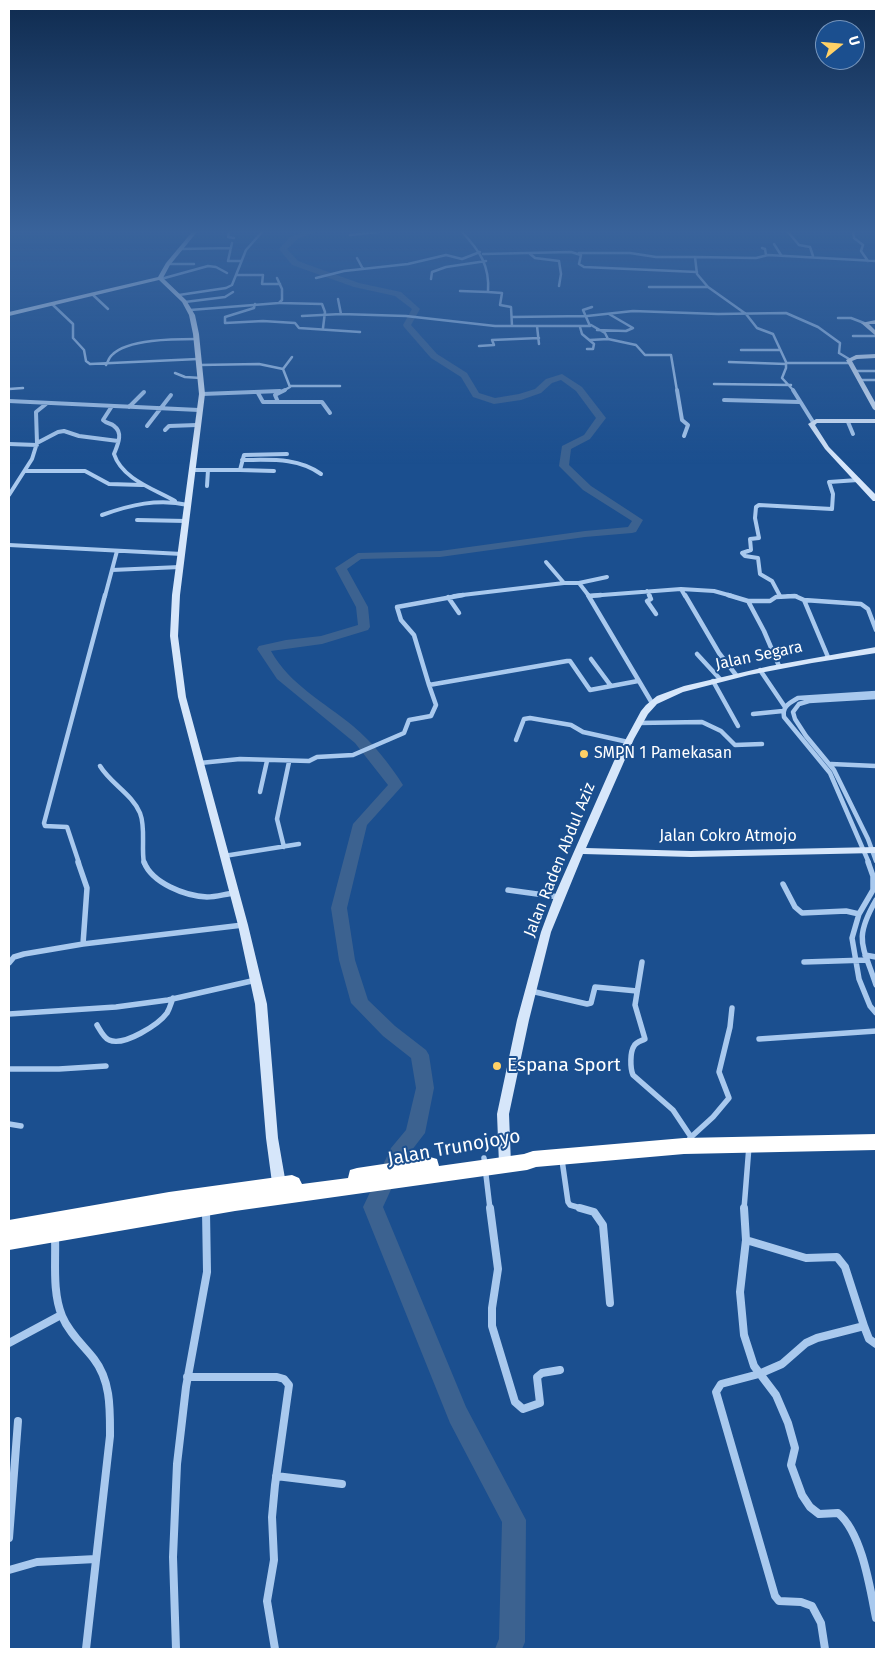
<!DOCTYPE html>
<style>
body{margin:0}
#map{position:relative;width:885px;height:1658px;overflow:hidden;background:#1b4f8f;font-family:"Fira Sans",sans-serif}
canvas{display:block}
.frame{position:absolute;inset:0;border:10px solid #fff;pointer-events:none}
.north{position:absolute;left:815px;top:20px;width:50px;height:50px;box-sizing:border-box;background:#1b4f8f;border:1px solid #7695bc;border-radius:50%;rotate:73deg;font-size:14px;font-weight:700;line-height:20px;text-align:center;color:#fff}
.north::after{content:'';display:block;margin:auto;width:18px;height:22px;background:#ffd166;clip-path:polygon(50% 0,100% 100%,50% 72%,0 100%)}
</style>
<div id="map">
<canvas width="885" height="1658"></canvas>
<div class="frame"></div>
<div class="north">U</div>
</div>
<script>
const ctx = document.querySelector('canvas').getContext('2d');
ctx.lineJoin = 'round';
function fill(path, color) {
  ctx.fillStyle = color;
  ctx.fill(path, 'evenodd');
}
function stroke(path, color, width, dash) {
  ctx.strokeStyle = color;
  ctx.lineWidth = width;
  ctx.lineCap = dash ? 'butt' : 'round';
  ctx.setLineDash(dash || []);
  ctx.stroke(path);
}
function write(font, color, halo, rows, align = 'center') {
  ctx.font = font + ' "Fira Sans",sans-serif';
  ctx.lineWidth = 4;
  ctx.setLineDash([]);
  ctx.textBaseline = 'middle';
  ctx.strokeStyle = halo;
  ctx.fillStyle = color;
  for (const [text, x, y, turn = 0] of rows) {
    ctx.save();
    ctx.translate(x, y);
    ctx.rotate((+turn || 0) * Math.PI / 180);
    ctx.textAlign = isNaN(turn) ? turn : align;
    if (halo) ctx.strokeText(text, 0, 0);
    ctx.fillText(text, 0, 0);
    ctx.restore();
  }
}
fill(new Path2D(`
 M302,232H317L299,238L287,249L298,261L359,283L401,292L420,309L411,325L437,354L467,373L479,393L495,398L519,394L535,389L546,379L562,374L582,387L606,418L590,439L571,449L569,465L591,486L643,520L636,532L632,533L585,537L440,557L361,559L347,569L368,607L370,627L368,630L322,644L271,651C290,685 324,702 353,726C373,743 389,763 403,785L367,825L347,908L355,960L368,1000L395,1026L426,1050L429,1055L434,1088L425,1133L405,1159L383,1207L466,1407L526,1520L525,1642L522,1649H495L499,1639L502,1522L450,1423L363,1207L391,1148L406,1130L416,1088L411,1058L383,1036L351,1003L339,960L331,908L353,824L388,785L355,743L277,679L257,649L259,646L286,640L321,636L358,625L356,607L335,568L358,553L440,551L585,531L628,527L632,521L583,490L559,466L562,446L584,435L596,418L576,391L561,380L552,383L541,393L521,400L494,404L473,397L461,377L431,358L404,327L403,325L412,309L395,296L354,287L292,265L279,249L290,237Z`), '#3c6290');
stroke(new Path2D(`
 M229,232L228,237L234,238
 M462,232C480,251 490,266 488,292L502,293L500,305L511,307L512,326
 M788,232L799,245L810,247L813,256
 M853,232L854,238L863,245L861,251L868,261
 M350,235L379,232
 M232,243L228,261H241
 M774,244L781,255
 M762,248L765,249L766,255
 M181,249L231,248
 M529,253L535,258L559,261L561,274L559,286
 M579,253H630L656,257H695
 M483,254L571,252L581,255L579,264L584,267L697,272
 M357,258L363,269
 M168,264H194
 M236,275H263L262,284H280
 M316,278L344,271L408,264L446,255L462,259L480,252
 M161,279L208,266L216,267L227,273
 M431,279L432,272L446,267L486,261
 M649,287H708
 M460,291L488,292
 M92,294L108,309
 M179,295L226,288L232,285L246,250L262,232
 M338,299L341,314L406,316L495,326H537
 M185,302L225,297L233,292
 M280,303L322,304L325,312L323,328
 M52,304L73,324V338L84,350L86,361L90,364L198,359
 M255,304L254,308L225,317V323L263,321L295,323L299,328L360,332
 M190,310L279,303L282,300V289L277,278
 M302,316L341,314
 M512,317L587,316L633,311L718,314L786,313L818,327L840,343L839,353L849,359
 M838,318H851L864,323
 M580,327L582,334L594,344L593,349H587
 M597,330L626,331L633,328L609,314
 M853,336H876
 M608,339L636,345L645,355H671L677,391
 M590,340L608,339L605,333L591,325
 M539,344L537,326H590L583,310L592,307
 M479,346L494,345L492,340L539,338
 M741,350H779
 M729,362L786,364
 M786,363H849
 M106,365C108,362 109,357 112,355C127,339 175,339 196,339
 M199,365L259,364L283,369L290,387L283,391
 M283,369L292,357
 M854,371H876
 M175,373L185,377L201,378
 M859,380H876
 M714,384L791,385
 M290,386H340
 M9,389L23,388
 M794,391L782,378L786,368V362L773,334L757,328L746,314L708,287L697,274L695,257L756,258L768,255L876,261`), '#a9c9ee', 2.5);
stroke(new Path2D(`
 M677,390L682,420L688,425L684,436
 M793,390L813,422
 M258,393L263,402H322L330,413
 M202,394L280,391
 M724,400L799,402
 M9,401L199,410
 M278,402L275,395L285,390
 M112,406L103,420C107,424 111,423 114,426C124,433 117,446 114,454C122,479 154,489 175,501
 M129,407L144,392
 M848,422L853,434
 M147,426L171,395
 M165,430L169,426L197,425
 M37,443L58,432L64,431L79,436L118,441
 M9,444L37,445
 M242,460C270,460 297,457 321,474
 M193,470H240L244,455L287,454
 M240,470L274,471
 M26,471H85L109,484L142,485
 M207,486L208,470
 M9,495L32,459L37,443L36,412L46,404
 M102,515C130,505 158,498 188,505
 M137,520L186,521
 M9,545L182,554
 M546,562L564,583
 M112,570L180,567
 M579,583L589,596
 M681,589L714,591L732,596
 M647,591L650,596
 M105,596L117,551
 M454,596L564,583H579L607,577
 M589,596L681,589L685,596
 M780,596L772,581L760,574L758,558L745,556L742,553L751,550L750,539L759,538L755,518L756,507L759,505L832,509L833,494L829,482L858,480
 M788,596H796`), '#a9c9ee', 4);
stroke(new Path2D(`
 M463,595L397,607L401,620L414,635L429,685L567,661H570L590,690L638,681
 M588,595L652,703
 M649,595L651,599L647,601L656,614
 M685,595L719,653L736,675
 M728,595L748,601H770L776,597L795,596L804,600L861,604L868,609L876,630
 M589,596L601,595
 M448,597L459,613
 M804,600L828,657
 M748,601L764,631L779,666
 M697,654L720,679
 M591,659L611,686
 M760,670L785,707
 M713,681L738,726
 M876,697L809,701L799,704L793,712L795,719L806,736L834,770L868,839L876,861
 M753,714L783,711
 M638,723L702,722L721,731L735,745L762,744
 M516,740L524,719L530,718L571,725L583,732L628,742
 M200,763L240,759L309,761L317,757L353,755L404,733L409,720L431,716L436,705L429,685
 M831,764L876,766
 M100,766C111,784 132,794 140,813C146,828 141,847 144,863
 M260,792L267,761
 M284,847L277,819L289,762
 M224,856L299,844
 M79,863L67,827L45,826L44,823L105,595
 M869,863L830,773L784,717C782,706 790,703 798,698L876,693`), '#a9c9ee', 4.5);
stroke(new Path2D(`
 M78,862L87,888L83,944
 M144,862C152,883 185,896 207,897C216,897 225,894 234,893
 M868,862L873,876V890L859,914L852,938L859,979L870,1006L876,1013
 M783,884L795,907L802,913L846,911L859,914
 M508,890L559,897
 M876,900C853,940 863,945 876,985
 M865,955L876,957
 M642,962L635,1005L645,1039C641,1041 636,1042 634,1046C630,1052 630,1068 633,1075L673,1110L691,1137
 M804,962L867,960
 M9,963L14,957L24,954L83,944L243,925
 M531,991L587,1004L591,1003L595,987L637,991
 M9,1014L116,1007L168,1000L256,980
 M97,1025C100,1030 104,1038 109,1040C124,1047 159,1024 167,1013C170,1008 171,1003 173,998
 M759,1039L876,1031
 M9,1069H59L106,1066
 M9,1124L21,1126
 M690,1138L713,1117L729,1098L719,1072L730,1027L732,1008
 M484,1158L490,1209
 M562,1160L568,1202L570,1205L584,1209
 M744,1209L749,1146`), '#a9c9ee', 5.5);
stroke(new Path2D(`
 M490,1208L498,1269L492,1308V1326L515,1402L523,1409L540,1403L537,1377L542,1373L560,1370
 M580,1208L594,1212L603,1225L610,1303
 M744,1208L746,1240L740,1292L744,1335L754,1366L776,1395L788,1423L795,1448L791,1465L802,1495L810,1507L819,1514L838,1513C862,1533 870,1588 876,1618
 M55,1236C56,1262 52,1291 62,1316C69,1333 83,1345 94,1359C111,1381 110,1409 110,1436L86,1649
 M746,1240L806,1258L837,1257L845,1267L864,1326
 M9,1343L61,1315
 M187,1377H277L284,1379L289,1385L275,1485L272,1517L274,1560L267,1601L275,1649
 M276,1476L342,1484
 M9,1538L18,1421
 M9,1570L37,1562L96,1559
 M176,1649L173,1557L177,1464L186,1387L207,1272L206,1211
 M825,1649L821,1623L812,1606L801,1602L779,1601L775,1596L716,1392L721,1384L759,1374L782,1364L806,1343L817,1338L864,1326L869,1339L876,1344`), '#a9c9ee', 8);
fill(new Path2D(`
 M192,232H197L170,265L163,278L186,300L195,315L199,334L205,394L180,595L178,636L186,697L248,925L267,1004L278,1138L287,1190L285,1194L280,1196L275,1194L273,1190L266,1138L255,1004L238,925L178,697L170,636L172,595L199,394L193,334L189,315L182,302L159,280L9,316V312L158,277L166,263Z
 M876,320V324H869L876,331V336L861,323Z
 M876,354V358L857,359L852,361L876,404V411L873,409L846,360L856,355Z
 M816,419H876V423H817L815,425L829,447L876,495V501H873L825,449L808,424Z
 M876,647V653L812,663L749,675L683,692L657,704L648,714L634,739L586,848L691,851L876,847V853L691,857L583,854L551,932L529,1020L509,1114L511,1164L510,1168L505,1170L500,1168L499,1164L497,1114L517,1020L541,932L554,897L614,761L641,711L646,705L657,696L684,686L770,666Z`), '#d6e6fa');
fill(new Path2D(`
 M876,1134V1150L684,1154L536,1167L527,1170L235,1211L9,1250V1220L169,1192L292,1175L299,1178L302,1184L348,1178L350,1170L357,1168L430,1157L437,1159L439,1166L524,1154L533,1151L684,1138Z`), '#fff');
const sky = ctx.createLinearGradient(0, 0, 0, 464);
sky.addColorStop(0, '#0f2b4f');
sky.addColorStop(0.5, '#39639b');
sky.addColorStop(1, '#39639b00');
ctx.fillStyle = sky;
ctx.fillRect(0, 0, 885, 464);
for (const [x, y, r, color] of [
 [584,754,5,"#ffd166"],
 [497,1066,5,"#ffd166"]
]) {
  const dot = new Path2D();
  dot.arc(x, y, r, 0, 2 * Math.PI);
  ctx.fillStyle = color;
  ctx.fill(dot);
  stroke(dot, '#1b4f8f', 2);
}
write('16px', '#fff', '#1b4f8f', [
 ["Jalan Segara",759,656,-12],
 ["Jalan Cokro Atmojo",728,837],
 ["Jalan Raden Abdul Aziz",560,860,-68]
]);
write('16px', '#fff', '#1b4f8f', [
 ["SMPN 1 Pamekasan",594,754]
], 'left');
write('19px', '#fff', '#1b4f8f', [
 ["Espana Sport",507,1066]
], 'left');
write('19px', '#fff', '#1b4f8f', [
 ["Jalan Trunojoyo",454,1148,-10]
]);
</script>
